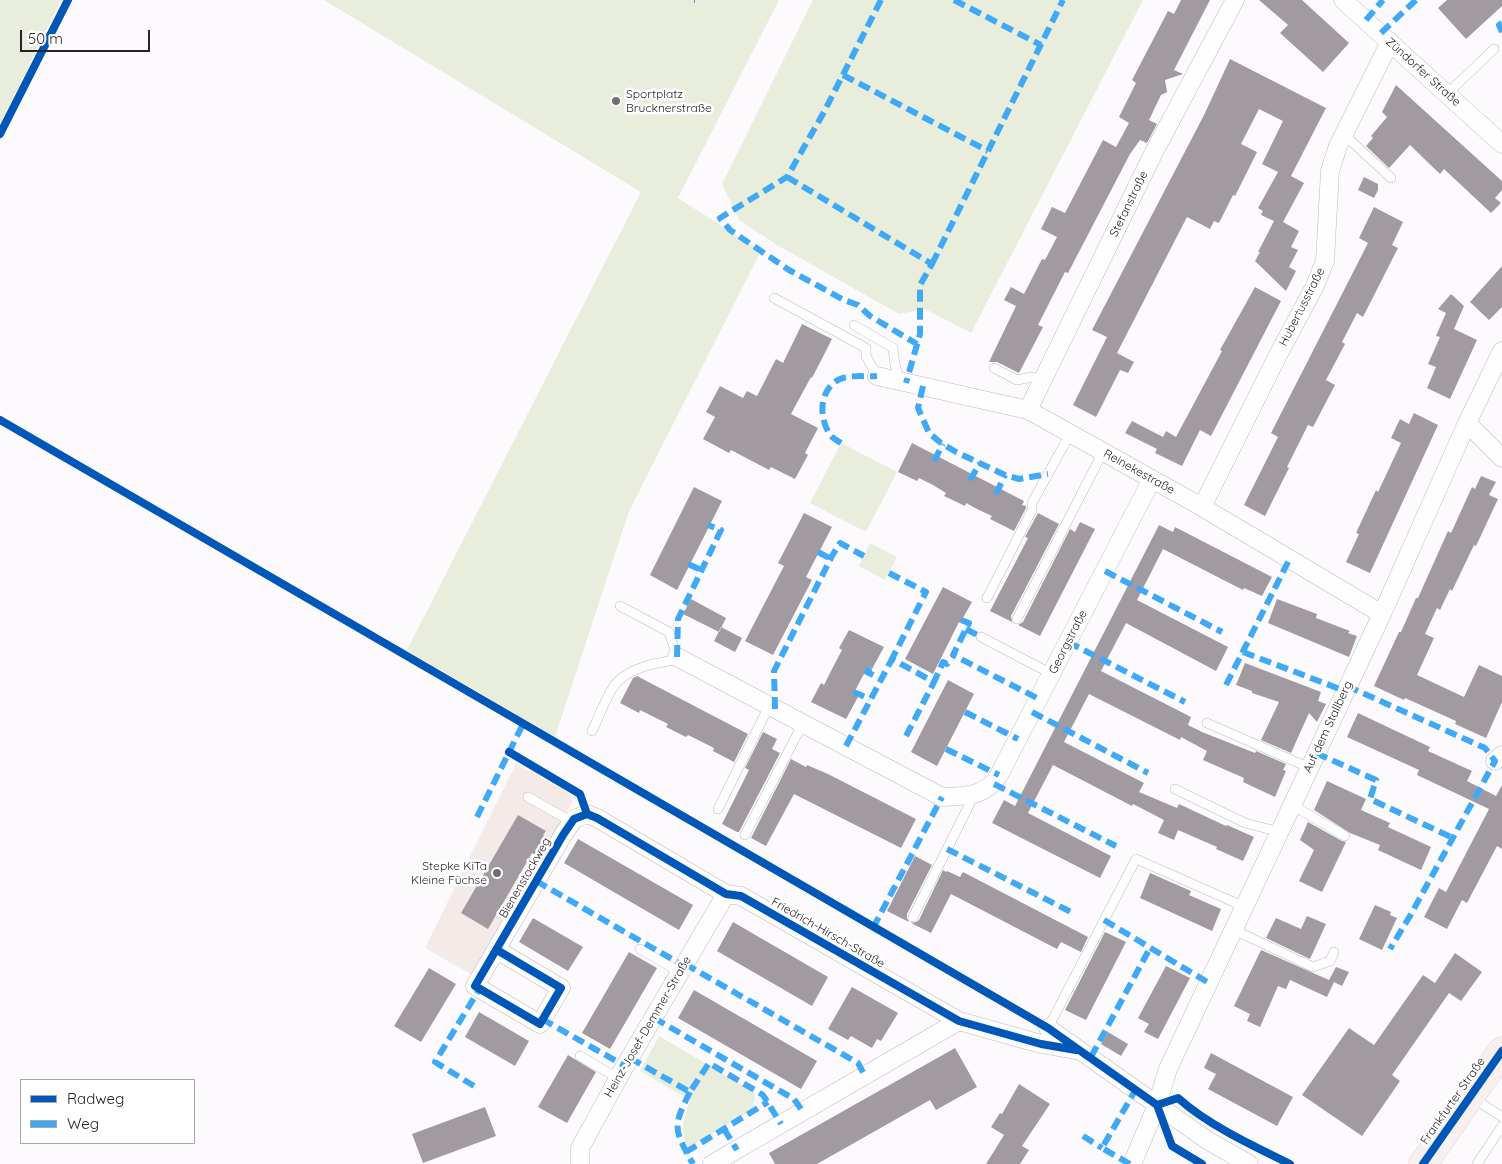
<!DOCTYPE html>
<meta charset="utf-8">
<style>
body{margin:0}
#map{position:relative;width:1502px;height:1164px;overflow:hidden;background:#fdfafd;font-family:Quicksand,sans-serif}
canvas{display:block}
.legend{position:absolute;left:20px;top:1079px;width:175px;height:65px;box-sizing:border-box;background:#fff;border:1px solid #a9a6a9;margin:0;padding:6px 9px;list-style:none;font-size:15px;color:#292129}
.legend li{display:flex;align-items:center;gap:10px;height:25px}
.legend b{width:25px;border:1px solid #a9a6a9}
.scale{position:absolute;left:20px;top:30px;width:130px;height:22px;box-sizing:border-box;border:2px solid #292129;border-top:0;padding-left:6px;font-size:15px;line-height:18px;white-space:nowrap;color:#292129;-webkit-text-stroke:4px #fff;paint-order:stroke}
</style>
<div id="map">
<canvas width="1502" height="1164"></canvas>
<ul class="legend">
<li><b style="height:6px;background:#0057b8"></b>Radweg</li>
<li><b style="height:6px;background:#3fa9f5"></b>Weg</li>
</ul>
<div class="scale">50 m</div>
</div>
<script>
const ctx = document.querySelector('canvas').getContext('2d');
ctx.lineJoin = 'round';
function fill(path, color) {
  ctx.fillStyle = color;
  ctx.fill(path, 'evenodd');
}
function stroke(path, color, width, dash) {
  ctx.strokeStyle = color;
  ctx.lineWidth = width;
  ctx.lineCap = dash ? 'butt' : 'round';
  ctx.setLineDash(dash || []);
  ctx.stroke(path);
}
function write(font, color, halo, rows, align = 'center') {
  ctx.font = font + ' Quicksand,sans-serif';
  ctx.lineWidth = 5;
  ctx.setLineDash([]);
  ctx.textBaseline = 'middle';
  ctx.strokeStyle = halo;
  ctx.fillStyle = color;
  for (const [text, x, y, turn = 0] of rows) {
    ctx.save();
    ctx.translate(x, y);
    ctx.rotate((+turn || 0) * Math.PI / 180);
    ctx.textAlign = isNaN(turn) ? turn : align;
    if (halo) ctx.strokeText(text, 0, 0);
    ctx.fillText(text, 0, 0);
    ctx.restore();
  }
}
fill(new Path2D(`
 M516,763L575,797L472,975L425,948Z`), '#f4ebe9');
fill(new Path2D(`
 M0,0H61L0,124Z
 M324,0H779L678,198L761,251L629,511L555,737L407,650L641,192Z
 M813,0H1143L971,333L925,309L899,314L777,245L739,220L722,184Z
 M841,443L897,472L866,532L810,503Z
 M870,543L897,557L885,580L859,566Z
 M659,1036L755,1093L753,1109L688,1148C679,1128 684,1120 690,1100L640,1071Z`), '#e9eddb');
fill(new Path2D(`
 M1181,0H1210L1174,70L1183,74L1165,80L1167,92L1161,95L1149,120L1157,124L1147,143L1140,140L1130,154L1068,273L1065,272L1038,325L1043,327L1019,373L997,362H989L1016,306L1004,300L1011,287L1024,294L1042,259L1045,260L1057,237L1041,229L1052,207L1065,213L1103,140L1116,147L1129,123L1119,117L1136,83L1132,80L1168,11L1174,14Z
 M1259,0H1302L1349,43L1323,72L1280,33L1288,25Z
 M1447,0H1502V6L1466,39L1438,8Z
 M1230,59L1326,108L1291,176L1304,183L1283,222L1299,231L1291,247L1298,250L1289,267L1296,271L1286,291L1255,261L1260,252H1258L1274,221L1261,215L1263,211L1258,208L1278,172L1262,164L1283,121L1259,109L1241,144L1257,152L1235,196L1233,195L1219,223L1214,221L1210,229L1187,217L1117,353L1134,362L1128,373L1120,370L1096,417L1073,405L1107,337L1092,330L1204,115Z
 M1396,85L1502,181V190L1495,198L1501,203L1491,213L1444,169L1440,174L1410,145L1389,168L1366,146L1373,138L1371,136L1387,117L1382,112Z
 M1364,177L1378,184V190L1374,198L1358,190Z
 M1374,207L1403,222L1392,245L1398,248L1363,317L1357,313L1342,342L1345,344L1326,380L1335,385L1313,427L1308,425L1287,467L1289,468L1265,516L1244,505L1278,437L1271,433L1368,243L1359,238Z
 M1502,266V307L1489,320L1470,302Z
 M1255,287L1281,301L1211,436L1200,430L1182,466L1155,453L1157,449L1125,433L1132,421L1163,437L1166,431L1176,437L1222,351L1220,350Z
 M1451,294L1464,306L1454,329L1477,340L1450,399L1427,388L1436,367L1428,364L1440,337L1436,336L1446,313L1438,309Z
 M802,324L832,339L812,378L811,377L791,414L818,428L805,453L808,455L795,479L771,467L769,470L731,450L729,453L703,439L715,417L706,412L720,386L743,398L747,391L757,396L776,359L783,363Z
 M1414,413L1438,425L1370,573L1346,562L1359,534L1356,533L1376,490L1378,492L1401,443L1391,438L1400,419L1409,424Z
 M912,443L1024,501L1022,505L1026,506V508L1014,531L990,519L992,516L979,510L966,503L965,506L944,496L946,493L933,485L919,478L917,481L898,472Z
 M1481,476L1496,482L1489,495L1498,499L1476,546L1474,545L1452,591L1450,589L1440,610L1437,608L1425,634L1434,638L1417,675L1464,697L1479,665L1502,676V702L1486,738L1455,724L1456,721L1405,698L1404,700L1374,686L1399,632H1401L1416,598H1418L1448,531L1451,533L1472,487L1475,489Z
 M694,487L722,501L677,590L650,575Z
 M804,513L832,527L806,577L812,580L773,655L745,641L784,566L778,563Z
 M1038,513L1059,524L1011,616L1012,622L990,611L1028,538L1025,537Z
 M1080,522L1095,529L1040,636L1018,625L1023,622L1070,529L1075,532Z
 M1159,525L1173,532L1175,527L1272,577L1262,596L1244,588L1243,590L1163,549L1137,600L1228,647L1216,671L1126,623L1101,671L1191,717L1188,725L1202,732L1255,753L1256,751L1286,764L1283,770L1286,771L1275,797L1243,782L1244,778L1203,760L1207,751L1181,737L1180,740L1089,694L1064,742L1144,783L1139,792L1177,808L1179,804L1226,826L1227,825L1254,837L1243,861L1216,849L1217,847L1178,830L1174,840L1158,833L1164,820L1133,804L1132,806L1053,765L1028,813L1111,856L1100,878L992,823L1004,800L1015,806Z
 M943,587L972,602L960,623L959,622L933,674L905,659Z
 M691,599L726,618L719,632L683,614Z
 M1277,599L1317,614L1316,618L1350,631L1348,633L1357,636L1349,657L1268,623Z
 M721,627L742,638L735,652L714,641Z
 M849,630L884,647L872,669L868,667L860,681L853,695L858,697L846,719L811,702L821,683L824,685L833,667L842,650L839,648Z
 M1245,663L1321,692L1318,701L1326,704L1317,722L1309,713L1291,753L1261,740L1279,702L1252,693V691L1236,685Z
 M637,676L748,734L734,762L713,751L714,748L688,735L686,737L666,727L668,724L640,710L639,713L620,703L633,678Z
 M948,680L974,694L937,766L911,752Z
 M1358,713L1430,747L1428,751L1472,771L1467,781L1496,796L1502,785V849L1497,846L1467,903L1462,900L1447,929L1424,917L1439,888L1446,892L1489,809L1417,775L1419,770L1347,737Z
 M763,732L777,739L772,749L780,753L739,832H737L722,824L749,770L745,768Z
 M791,759L806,767L807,765L828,774L916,819L901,848L794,794L766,846L751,838Z
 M1327,781L1366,799L1361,810L1390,823L1388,827L1431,847L1421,870L1378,850L1380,845L1350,833L1314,810Z
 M518,815L546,831L543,835L548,838L538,856L532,853L488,929L461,913Z
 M1308,822L1342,841L1346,842L1322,892L1299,881L1314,850L1300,840Z
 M578,839L693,905L679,930L564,863Z
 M915,856L932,865L907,914V918L909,922L887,911Z
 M943,870L946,872L947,871L960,877L963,872L1088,937L1081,952L1061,942L1057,949L951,894L931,933L911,923L916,922L919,920Z
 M1150,873L1191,891L1189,895L1221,909L1212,931L1140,898Z
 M1375,905L1391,912L1390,915L1397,918L1382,950L1359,939Z
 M1307,916L1326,924L1310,959L1266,938L1276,918L1301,929Z
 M533,918L583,947L568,971L519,942Z
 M733,922L828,977L812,1006L717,951Z
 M1105,932L1126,942L1086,1020L1065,1010Z
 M1261,950L1329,980L1336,967L1349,972L1342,986L1334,982L1327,997L1290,980L1286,989L1278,986L1260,1027L1247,1021L1250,1014L1234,1006Z
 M629,952L657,968L610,1049L582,1033Z
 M1455,953L1482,972L1461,1001L1449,993L1392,1075L1400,1081L1362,1136L1302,1095L1349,1028L1374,1045L1423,975L1435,983Z
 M1166,966L1190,978L1158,1039L1144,1032L1149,1024L1138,1018Z
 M429,968L456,984L421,1042L394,1026Z
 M852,987L898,1013L881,1041L877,1039L872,1048L851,1036L848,1040L828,1029Z
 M694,990L817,1061L801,1089L678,1018Z
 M479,1012L529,1041L515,1066L465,1037Z
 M1108,1032L1128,1044L1121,1056L1101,1044Z
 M955,1048L977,1087L936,1110L930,1100L817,1164H775L769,1153Z
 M1211,1053L1293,1097L1277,1126L1208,1089L1216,1074L1204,1068Z
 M568,1055L596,1072L567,1123L538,1107Z
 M1019,1084L1050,1104L1022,1146L1029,1150L1020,1164H986L1004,1135L991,1127L1000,1113L1002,1114Z
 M485,1107L496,1136L423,1163L412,1134Z`), '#a19ba1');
const lane = new Path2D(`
 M1447,94L1494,49
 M1343,137L1351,141L1391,178
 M774,298L866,348V356L877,376
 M854,325L893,348L895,365L900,381
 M994,368L1017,380L1032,377L1042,381
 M987,598L1032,510V503L1070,434
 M620,606L669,632L677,657
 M1017,619L1103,452
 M981,637L1052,674
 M1207,723L1310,768
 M592,731C599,717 605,699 614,686C627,667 660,662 681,659
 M1175,789L1245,823L1280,832
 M528,797L572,822
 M1292,805L1345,836
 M718,809L769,706
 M745,835L803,723
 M913,917L974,795
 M1234,930L1313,967L1330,961L1334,952
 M640,949L680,972
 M1048,1028L1136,859L1245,907
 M580,1056L618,1078
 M1473,1098L1502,1117
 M1477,1164L1502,1126`);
const street = new Path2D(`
 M1343,0L1502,144
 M877,376L1028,410L1202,507L1382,614
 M1028,410L1154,152L1235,0
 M1467,423L1502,458
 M1202,507L1278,355L1315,286L1325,261L1330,171L1338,146L1390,42
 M677,657L942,797C965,796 986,797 999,775L1152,479
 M1495,761L1502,755
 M497,950L561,988L540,1024L475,986L563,835L574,819L587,814L597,818L726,894L741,896L959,1021L1041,1044L1081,1051
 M1048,1028L1207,1140L1249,1164
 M580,1164V1148L625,1066L726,894
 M712,1164L959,1021
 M1132,1164L1157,1105L1168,1069L1382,614L1467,423L1502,351`);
const primary = new Path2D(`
 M1423,1164L1502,1051`);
stroke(lane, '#beb8bd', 10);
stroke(street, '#beb8bd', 19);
stroke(primary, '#d8d5d8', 29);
stroke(lane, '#fffeff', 9);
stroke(street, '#fffeff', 18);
stroke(primary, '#f8f0ef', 28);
stroke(new Path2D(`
 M694,0H695
 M881,0L824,112L787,177L720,218L730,230L789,270L844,300L858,305L870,316L917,344
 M954,0L1041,45
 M1366,20L1383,0
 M1502,23L1499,25L1502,32
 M1381,33L1416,0
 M843,75L988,151
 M787,177L932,264L920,285V334L906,383
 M932,264L1063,0
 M923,386L918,408L929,433L941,443L956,452L1005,475L1019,479L1048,474
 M841,443C838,441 834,439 831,436C819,420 818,391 838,380C849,374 865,377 877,376
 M934,461L943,444
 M970,480L980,463
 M996,494L1005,475
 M818,552L831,559
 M688,564L701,570
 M1105,571L1222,632
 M889,573L926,592L892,659
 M961,620L969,623L953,655L1039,699
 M966,629L981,637
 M1068,642L1185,702
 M1243,652L1345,691
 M677,657L678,619L721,530L708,525
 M870,668L867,672L881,679
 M1226,685L1290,558
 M1347,686L1485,748L1495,761L1410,916L1390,949
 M855,696L856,693L870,699
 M775,709L774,671L832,556L840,543L864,556
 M965,712L1018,739
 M1032,712L1148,773
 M906,736L934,682
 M846,746L892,659L934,682L943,662L947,664L951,658
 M946,749L999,775
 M1316,753L1376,780L1370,799L1453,838
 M994,784L1116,846
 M477,817L523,724
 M947,849L1075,914
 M536,881L684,966
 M1104,920L1209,983
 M873,928L942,797
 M685,964L858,1063L865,1076
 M654,1018L794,1099L803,1112
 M542,1019L625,1066
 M1091,1057L1150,948
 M630,1058L690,1092L709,1063L763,1095L781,1124
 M474,1086L435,1062L480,988
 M690,1092C672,1127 674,1130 693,1164
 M724,1129L737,1150
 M1083,1136L1102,1148
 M686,1152L768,1102
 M1130,1164L1102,1148L1136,1089`), '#3fa9f5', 6, [12, 6]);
stroke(new Path2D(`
 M0,134L68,0
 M0,420L1048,1028L1157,1105
 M509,752L580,794L587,814
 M497,950L561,988L540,1024L475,986L563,835L574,819L587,814L597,818L726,894L741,896L959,1021L1041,1044L1076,1050
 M1157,1105L1178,1098C1208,1125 1253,1146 1290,1164
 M1157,1105L1172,1146L1202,1164
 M1423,1164L1502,1051`), '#0057b8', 8);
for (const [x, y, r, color] of [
 [616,101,5,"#736d73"],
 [497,873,5,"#736d73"]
]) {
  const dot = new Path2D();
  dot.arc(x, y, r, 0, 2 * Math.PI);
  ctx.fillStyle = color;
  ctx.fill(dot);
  stroke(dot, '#fff', 2);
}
write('12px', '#292129', '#fff', [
 ["Zündorfer Straße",1423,72,42],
 ["Stefanstraße",1129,204,-64],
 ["Hubertusstraße",1302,307,-63],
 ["Reinekestraße",1139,472,29],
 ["Georgstraße",1068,642,-63],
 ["Auf dem Stallberg",1328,727,-65],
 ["Bienenstockweg",525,878,-60],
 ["Friedrich-Hirsch-Straße",828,933,30],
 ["Heinz-Josef-Demmer-Straße",648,1027,-60],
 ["Frankfurter Straße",1453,1101,-55]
]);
write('12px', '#292129', '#fff', [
 ["Sportplatz",626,94],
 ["Brucknerstraße",626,108],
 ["Stepke KiTa",487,866,"right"],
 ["Kleine Füchse",487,880,"right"]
], 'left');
</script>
